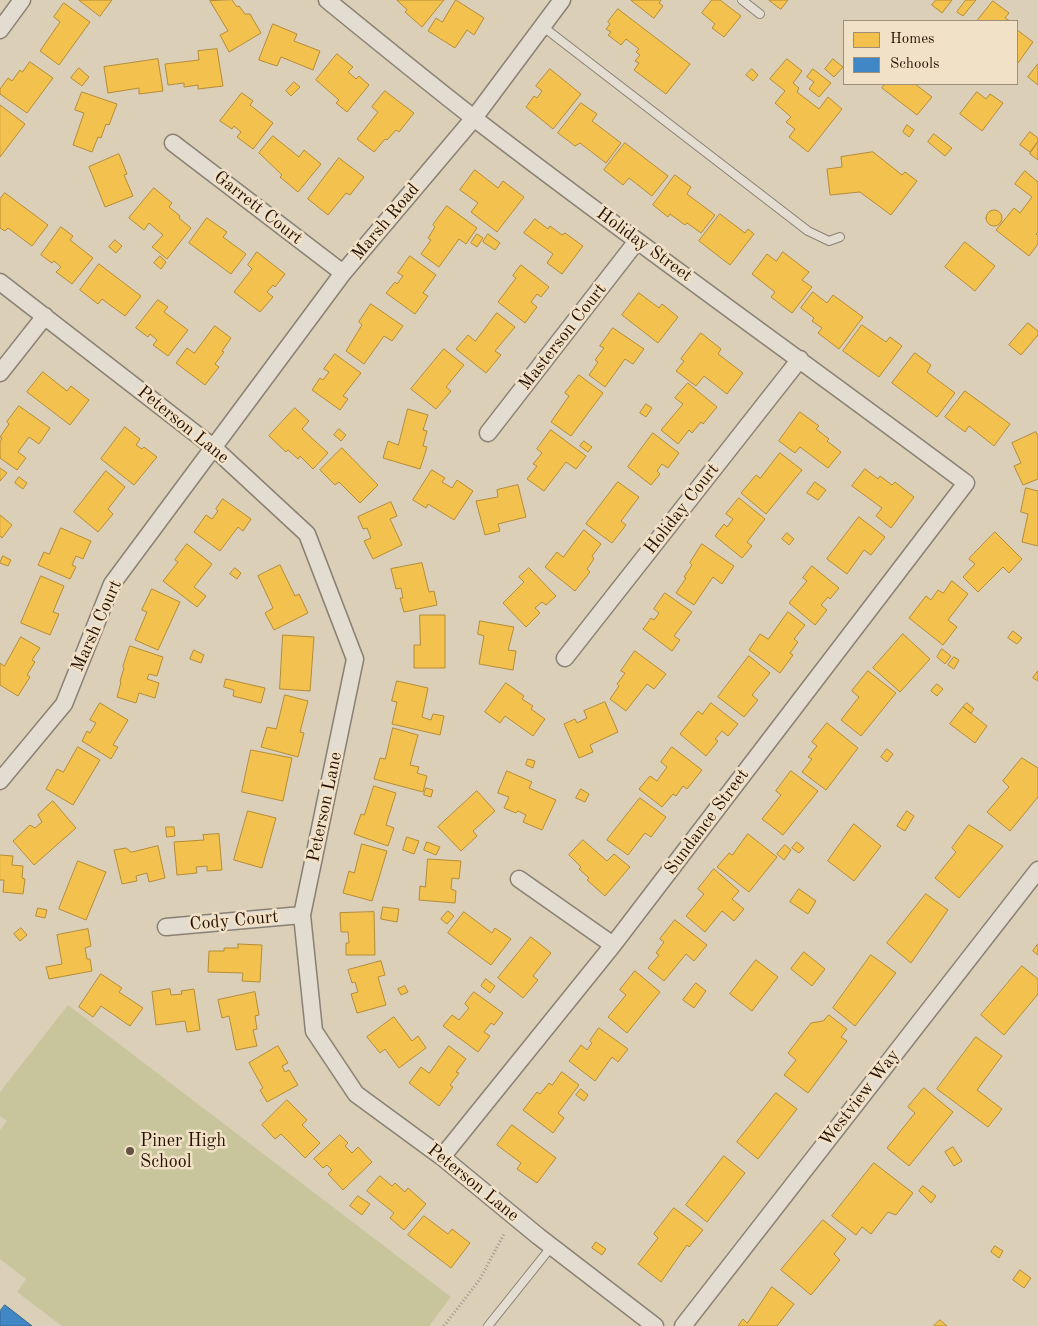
<!DOCTYPE html>
<style>
body{margin:0}
#map{position:relative;width:1038px;height:1326px;overflow:hidden;background:#dbcfb8;font-family:"Old Standard TT",serif}
canvas{display:block}
.legend{position:absolute;left:843px;top:20px;width:175px;height:65px;box-sizing:border-box;background:#f1e2c7;border:1px solid #a08e78;margin:0;padding:6px 9px;list-style:none;font-size:15px;color:#270f01}
.legend li{display:flex;align-items:center;gap:10px;height:25px}
.legend b{width:25px;border:1px solid #a08e78}
</style>
<div id="map">
<canvas width="1038" height="1326"></canvas>
<ul class="legend">
<li><b style="height:14px;background:#f2c14e"></b>Homes</li>
<li><b style="height:14px;background:#3f88c5"></b>Schools</li>
</ul>
</div>
<script>
const ctx = document.querySelector('canvas').getContext('2d');
ctx.lineJoin = 'round';
function fill(path, color) {
  ctx.fillStyle = color;
  ctx.fill(path, 'evenodd');
}
function stroke(path, color, width, dash) {
  ctx.strokeStyle = color;
  ctx.lineWidth = width;
  ctx.lineCap = dash ? 'butt' : 'round';
  ctx.setLineDash(dash || []);
  ctx.stroke(path);
}
function write(font, color, halo, rows, align = 'center') {
  ctx.font = font + ' "Old Standard TT",serif';
  ctx.lineWidth = 5;
  ctx.setLineDash([]);
  ctx.textBaseline = 'middle';
  ctx.strokeStyle = halo;
  ctx.fillStyle = color;
  for (const [text, x, y, turn = 0] of rows) {
    ctx.save();
    ctx.translate(x, y);
    ctx.rotate((+turn || 0) * Math.PI / 180);
    ctx.textAlign = isNaN(turn) ? turn : align;
    if (halo) ctx.strokeText(text, 0, 0);
    ctx.fillText(text, 0, 0);
    ctx.restore();
  }
}
fill(new Path2D(`
 M68,1005L451,1297L429,1326H62L17,1292L26,1279L0,1259V1130L7,1121L0,1116V1092Z`), '#c8c59d');
const homes = new Path2D(`
 M79,0H112L100,16Z
 M232,0L237,7L239,6L245,14H250L261,33L229,52L220,35L228,31L210,1Z
 M397,0H444L422,27L405,12L407,10Z
 M456,0L484,18L474,35L467,30L455,48L428,31L436,18L442,22Z
 M631,0H661L659,3L663,6L654,18Z
 M712,0H720L741,16L724,37L712,28L715,24L702,13Z
 M769,0H788L781,9Z
 M936,0H952L942,13L932,5Z
 M966,0H976L963,16L957,12Z
 M993,1L1009,13L1005,18L1010,21H977Z
 M64,3L90,22L59,65L40,51L60,22L54,17Z
 M618,9L690,64L666,94L634,70L639,63L635,61L640,55L636,52L639,49L626,39L621,45L608,35L611,32L606,29L610,24L608,22Z
 M273,24L297,34L294,41L320,51L313,70L281,57L277,66L259,60Z
 M1017,30L1033,42L1018,63H1017Z
 M217,49L223,86L198,89V85L184,87V83L168,85L165,64L199,60L198,51Z
 M337,54L353,67L348,72L356,79L359,76L369,85L347,112L336,103L339,100L316,80Z
 M158,59L163,91L139,94V88L108,93L104,67Z
 M787,59L802,71L793,83L799,88L797,92L819,109L828,97L842,109L808,152L789,137L795,129L786,122L791,117L775,103L785,91L770,79Z
 M833,59L843,67L834,77L825,69Z
 M30,62L53,78L27,113L0,94V89L8,78L12,81L20,70L22,72Z
 M1038,64V85L1028,77Z
 M79,68L89,77L82,86L71,78Z
 M550,69L581,94L553,129L526,107L534,96L537,98L542,91L536,86Z
 M752,69L758,75L753,81L746,75Z
 M813,69L831,83L819,97L809,89L814,82L807,77Z
 M294,82L300,87L291,96L286,91Z
 M885,84H915L932,97L917,115L882,88Z
 M385,91L414,113L399,132L396,130L387,140L385,139L374,152L357,139L378,112L372,107Z
 M82,92L117,104L109,125L106,124L101,138L98,137L92,152L73,145L84,113L75,110Z
 M977,92L986,99L990,94L1003,103L982,131L960,114Z
 M242,93L253,101L250,105L273,123L253,149L237,137L241,132L234,126L232,129L220,121Z
 M581,103L597,114L592,121L621,143L606,163L580,143L575,146L558,133Z
 M0,105L25,124L0,157Z
 M907,125L914,130L909,137L903,132Z
 M1030,132L1038,138V141L1030,152L1020,145Z
 M934,134L952,148L945,156L928,142Z
 M273,136L299,157L304,150L321,164L298,192L280,177L282,175L259,153Z
 M1038,142V160L1030,154Z
 M625,143L668,176L652,196L629,178L623,185L604,170Z
 M873,152L902,175L905,172L917,181L891,215L860,192L830,195L827,169L842,167L841,157Z
 M119,154L127,174L124,175L133,196L105,207L89,167Z
 M339,158L364,177L350,195L346,193L328,215L308,199Z
 M475,170L498,188L503,181L524,197L497,232L471,212L478,203L460,190Z
 M1025,171L1038,182V232L1036,234L1038,235V244L1029,256L996,230L1014,208L1020,213L1032,197L1015,184Z
 M675,175L691,187L687,194L715,215L701,233L687,223L685,225L670,214L668,217L653,205Z
 M154,188L172,203L169,207L180,216L179,218L191,228L167,259L152,247L163,235L149,223L144,230L129,218Z
 M5,193L48,225L32,246L8,228L5,231L0,228V199Z
 M447,206L477,228L466,244L459,239L439,267L421,254L431,240L428,238L435,227L433,225Z
 M986 218a8 8 0 1 1 16 0a8 8 0 1 1-16 0Z
 M720,214L745,233L748,229L754,234L730,265L699,241Z
 M207,218L227,232L223,237L246,254L231,274L189,243Z
 M535,219L548,229L550,226L562,235L565,233L583,246L562,274L547,263L553,254L524,233Z
 M61,227L73,236L70,240L93,258L72,284L56,272L61,267L54,261L52,263L41,255Z
 M477,234L483,238L477,247L471,243Z
 M488,234L500,243L495,250L483,242Z
 M115,240L122,246L116,253L109,247Z
 M965,242L995,266L975,291L945,267Z
 M257,252L285,274L275,287L273,285L267,292L273,297L260,312L234,292L252,269L248,265Z
 M783,252L809,272L802,280L812,287L792,313L771,297L775,292L752,274L767,254L776,261Z
 M160,256L166,262L161,269L154,263Z
 M410,256L436,275L423,293L428,296L415,314L386,293L395,282L397,284L403,276L398,273Z
 M99,264L141,296L125,316L102,299L98,304L80,290Z
 M521,265L549,287L541,297L537,294L531,302L537,307L525,323L498,302L516,278L513,276Z
 M813,292L827,303L833,295L863,317L839,349L818,333L822,328L812,321L814,318L801,308Z
 M639,293L659,308L662,304L678,317L658,343L622,315Z
 M158,300L168,307L164,312L188,330L168,356L153,345L157,340L150,334L148,337L136,328Z
 M371,304L403,326L392,341L384,336L364,364L346,351L362,325L359,322Z
 M497,313L515,327L495,351L501,355L486,373L456,349L468,335L475,341Z
 M1028,323L1038,331V335L1021,355L1009,345Z
 M862,325L886,342L890,337L902,346L879,377L843,351Z
 M215,326L231,338L222,351L224,352L215,364L219,367L205,385L176,363L187,348L194,353Z
 M613,328L644,349L633,364L625,359L605,387L589,375L598,362L595,360L604,348L600,346Z
 M701,333L721,349L718,354L743,373L727,394L704,376L696,386L676,371L684,361L681,359Z
 M444,349L464,365L446,387L451,391L436,409L411,389Z
 M915,353L931,365L927,372L955,393L937,417L892,383Z
 M335,354L361,373L343,396L348,399L340,410L312,390L320,378L323,380L329,372L324,369Z
 M43,372L67,391L71,386L89,400L70,425L27,392Z
 M579,375L603,393L571,436L551,422L569,396L565,393Z
 M688,383L717,407L703,424L701,422L692,433L689,430L678,444L661,430L683,404L675,398Z
 M965,391L1010,424L994,446L969,426L965,432L945,417Z
 M646,404L652,408L646,417L640,413Z
 M19,406L50,428L39,444L29,437L18,452L26,458L17,470L0,458V441L2,438L0,437L9,424L7,422Z
 M295,408L309,421L302,429L328,453L313,469L300,456L298,459L288,450L286,452L269,436Z
 M408,409L428,415L423,430L427,431L423,446L427,447L420,469L383,458L388,441L398,445Z
 M800,412L819,426L816,429L829,439L827,441L841,452L828,468L800,447L795,453L779,441Z
 M125,427L140,439L136,445L142,449L144,447L157,457L134,485L101,459Z
 M339,429L346,435L341,441L334,435Z
 M551,430L586,456L576,469L566,462L544,491L527,479L537,466L533,464L542,453L537,449Z
 M1036,432L1038,436V479L1023,485L1014,466L1021,463L1012,443Z
 M653,433L679,453L668,468L662,464L657,471L660,474L651,485L628,467Z
 M584,441L592,447L588,452L580,446Z
 M342,448L378,485L360,503L339,482L335,485L320,470Z
 M780,453L802,470L766,514L741,493L756,475L760,478Z
 M0,468L7,473L0,481Z
 M865,469L878,479L880,476L892,485L895,482L914,497L891,528L876,516L882,508L852,486Z
 M432,470L445,478L442,482L452,488L457,480L473,491L454,520L428,504L426,508L413,500Z
 M106,471L125,487L108,509L113,514L98,532L74,512Z
 M19,477L27,483L23,489L15,483Z
 M618,482L639,497L621,521L626,525L612,543L586,524Z
 M815,482L826,490L818,500L807,493Z
 M518,485L526,517L498,524L500,531L485,535L476,501L498,497L497,490Z
 M1026,488L1038,491V546L1022,542L1028,514L1021,512Z
 M739,498L765,519L747,542L752,546L742,558L715,536L724,524L727,527L733,519L726,514Z
 M223,499L251,519L243,531L238,527L220,551L194,532L206,515L212,519L218,511L216,509Z
 M391,502L397,516L390,519L402,545L373,559L364,541L371,538L367,528L363,529L358,517Z
 M0,515L12,525L2,538L0,536Z
 M859,517L885,537L871,555L864,550L847,574L827,559Z
 M61,528L91,541L83,559L76,556L72,565L76,567L70,579L38,565L44,552L49,554Z
 M584,530L601,544L592,556L594,559L587,569L590,572L575,591L545,567L557,552L563,557Z
 M995,532L1022,559L1009,573L1003,567L978,592L963,577L975,564L969,559Z
 M787,533L794,539L789,545L782,539Z
 M187,544L212,564L194,587L206,596L197,607L163,581L178,562L175,560Z
 M702,544L734,566L722,584L713,577L694,605L676,593L686,578L684,577L692,565L690,563Z
 M3,556L11,560L8,566L0,563Z
 M422,563L429,592L434,591L437,605L404,612L400,598H403L401,588L396,589L391,569Z
 M280,565L295,596L299,594L308,613L274,630L265,613L273,608L258,576Z
 M812,566L839,588L830,599L828,597L821,605L827,610L815,625L789,603L807,581L803,578Z
 M235,568L241,573L237,579L230,574Z
 M529,568L556,596L546,605L542,602L535,608L540,613L526,627L503,603L524,582L519,577Z
 M41,576L64,586L53,612L59,614L50,635L21,623Z
 M952,581L968,594L948,620L957,627L943,645L909,618L926,596L931,600L938,590L943,593Z
 M152,589L180,602L158,650L135,640L147,612L142,610Z
 M665,593L692,612L674,636L680,640L672,651L643,629L651,618L654,620L659,613L654,609Z
 M788,612L805,625L794,639L798,642L790,653L793,655L780,673L749,650L760,634L768,639Z
 M420,615H445V668H414V645H420Z
 M480,621L514,627L508,650L516,651L513,670L479,664L484,636L478,634Z
 M1013,631L1022,638L1017,644L1008,638Z
 M903,634L930,659L900,692L873,668Z
 M283,635L314,637L310,691L280,689Z
 M21,637L40,648L32,660L35,662L27,675L30,677L18,696L0,685V663L4,666Z
 M130,646L163,657L157,676L149,674L147,679L159,683L155,698L139,693L136,703L117,697L121,682L120,681L124,668L123,667Z
 M942,649L951,656L945,664L937,657Z
 M194,650L204,655L201,663L190,659Z
 M635,651L666,674L654,689L647,684L626,711L610,699L619,686L617,684L625,673L621,671Z
 M749,656L770,673L752,695L758,700L744,717L718,697Z
 M954,657L959,660L954,669L948,665Z
 M868,671L896,693L861,736L841,720L859,697L852,691Z
 M1038,671V681L1033,678Z
 M226,679L265,688L261,703L233,696L234,690L224,687Z
 M397,681L428,688L422,717L431,720L433,714L444,716L440,735L392,724L397,702L392,701Z
 M506,683L524,696L522,699L533,706L531,709L545,719L533,736L505,716L500,723L485,712Z
 M937,684L943,689L937,696L931,691Z
 M285,695L308,701L300,732L304,733L298,757L261,747L267,727L276,729Z
 M605,702L618,732L590,745L593,752L579,758L564,724L575,719L577,723L587,718L584,711Z
 M100,703L128,720L113,745L118,747L111,759L82,741L87,731L90,733L96,723L90,720Z
 M711,703L738,724L728,736L722,731L715,739L718,741L706,756L680,734L698,711L702,714Z
 M967,703L974,709L971,713L963,707Z
 M963,707L987,726L975,743L950,724Z
 M827,723L858,748L826,790L802,772L812,759L808,757L817,746L812,742Z
 M393,728L418,735L410,765L419,767L417,773L427,776L423,792L374,779L380,758L385,759Z
 M78,747L100,760L73,805L46,789L57,769L63,772Z
 M672,747L702,770L687,789L683,786L676,796L673,794L662,807L639,789L650,776L657,781L667,767L661,762Z
 M887,749L893,754L887,762L881,757Z
 M251,750L292,758L283,801L242,792Z
 M1022,758L1038,768V797L1010,831L987,812L1009,787L1003,781Z
 M528,759L535,761L533,768L526,765Z
 M507,771L532,782L529,788L556,800L542,830L523,822L526,815L518,811L516,813L504,808L509,797L498,793Z
 M791,771L818,791L783,835L762,819L781,795L776,791Z
 M374,786L396,793L386,825L394,828L388,846L354,834L361,814L364,815Z
 M426,788L433,790L431,797L424,795Z
 M581,789L589,794L585,802L576,798Z
 M477,791L495,811L473,831L477,836L461,851L438,827Z
 M640,798L666,817L651,837L645,833L628,855L607,840Z
 M53,801L76,828L34,865L13,841L30,825L35,828L42,822L38,815Z
 M248,811L276,818L262,868L234,860Z
 M907,811L914,816L905,831L897,826Z
 M854,824L881,846L854,881L828,861Z
 M969,825L1003,846L959,898L935,878L956,852L952,848Z
 M166,827H174L175,836L167,837Z
 M219,834L222,870L207,871V866L196,867L197,873L177,875L174,842L204,840L203,835Z
 M748,834L777,857L749,892L717,867L729,853L732,855Z
 M407,837L419,841L414,854L403,850Z
 M583,840L607,861L614,854L630,867L605,896L587,880L589,878L579,869L581,867L569,855Z
 M427,842L440,847L436,855L424,850Z
 M797,842L804,848L799,853L792,848Z
 M362,844L387,851L372,901L343,893L349,871L354,873Z
 M785,845L791,850L784,860L777,854Z
 M158,846L165,878L149,882L147,873L136,876L137,881L122,884L114,850L126,848L131,852Z
 M0,855L13,856L12,865L23,866L22,878L25,879L23,894L3,892L4,880H0Z
 M428,859L461,861L459,879L452,878L451,889L456,891L455,903L419,900L420,886L425,887Z
 M78,861L106,872L86,920L59,909Z
 M714,869L739,891L732,899L744,909L734,921L722,911L705,932L686,916L704,894L698,889Z
 M799,889L816,901L808,914L790,902Z
 M926,894L948,910L911,963L887,943Z
 M383,907L399,909L397,922L381,919Z
 M38,908L47,910L45,918L36,916Z
 M448,911L454,916L447,924L441,919Z
 M374,912L375,955H346V943H349L348,932H341L340,913Z
 M464,912L492,933L495,928L511,939L491,965L448,933Z
 M675,920L707,945L694,961L686,954L664,981L648,968L659,955L656,953L664,942L660,939Z
 M21,928L27,935L20,941L14,934Z
 M88,929L91,946L85,948L87,959H90L92,971L49,979L46,967L62,964L57,935Z
 M531,937L551,953L533,976L538,980L523,998L498,978Z
 M238,944L262,945L260,982L242,981L243,973L208,972L209,951H224V948H238Z
 M1038,944V955L1033,951Z
 M804,952L825,969L812,986L791,969Z
 M871,955L896,973L855,1026L833,1008Z
 M756,960L778,977L752,1011L730,994Z
 M381,961L385,975L378,977L386,1005L357,1013L351,994L358,992L355,982L352,983L348,970Z
 M1022,966L1038,979V994L1004,1035L981,1015Z
 M635,971L660,992L627,1033L608,1017L626,995L620,990Z
 M101,974L122,988L119,992L143,1008L130,1026L101,1006L93,1017L79,1007Z
 M486,979L495,986L490,993L481,986Z
 M696,983L706,991L694,1008L683,1000Z
 M405,986L408,992L401,995L398,989Z
 M170,989L171,995L182,994L181,991L194,989L200,1030L187,1032L185,1021L156,1025L152,992Z
 M255,992L259,1015L255,1016L257,1029L253,1030L257,1046L236,1050L229,1016L222,1018L218,1000Z
 M474,992L503,1013L494,1025L491,1023L484,1032L490,1036L478,1052L443,1026L452,1015L459,1020L469,1008L465,1004Z
 M829,1015L847,1029L841,1037L847,1041L808,1093L784,1075L796,1060L788,1053L811,1023L823,1021Z
 M394,1017L412,1041L418,1036L426,1048L399,1068L385,1049L380,1053L367,1037Z
 M599,1028L628,1049L618,1062L612,1057L595,1081L569,1061L581,1045L587,1050L592,1043L590,1041Z
 M976,1037L1002,1056L977,1090L1002,1109L988,1127L937,1089Z
 M278,1046L288,1063L282,1066L285,1072L289,1070L298,1085L267,1102L260,1090L263,1088L249,1063Z
 M449,1046L466,1059L456,1072L459,1073L450,1085L453,1087L439,1106L409,1083L421,1067L429,1073Z
 M562,1072L579,1085L558,1113L564,1118L553,1133L523,1110L537,1092L540,1094L549,1083L552,1085Z
 M924,1088L953,1112L909,1166L887,1148L915,1113L908,1107Z
 M581,1089L588,1095L584,1101L576,1095Z
 M776,1093L797,1109L758,1159L737,1142Z
 M287,1100L307,1120L302,1125L320,1143L305,1158L281,1134L275,1139L262,1125Z
 M512,1125L556,1158L537,1183L517,1169L521,1163L497,1145Z
 M340,1135L348,1143L345,1146L352,1153L358,1147L372,1162L343,1190L328,1174L332,1170L327,1165L323,1168L314,1159Z
 M953,1147L962,1161L954,1166L945,1152Z
 M724,1156L745,1173L707,1222L686,1205Z
 M874,1163L913,1193L896,1215L888,1212L871,1234L862,1227L856,1235L832,1216Z
 M380,1176L392,1186L395,1183L405,1192L408,1188L426,1204L404,1230L390,1218L394,1213L367,1191Z
 M923,1186L936,1196L931,1203L919,1191Z
 M358,1196L370,1204L362,1215L350,1206Z
 M674,1208L703,1230L689,1247L687,1245L661,1282L638,1264L658,1238L654,1234Z
 M424,1216L448,1234L452,1229L470,1243L451,1268L408,1235Z
 M823,1220L846,1239L834,1254L840,1260L811,1295L781,1270Z
 M596,1242L606,1249L602,1255L592,1248Z
 M995,1246L1003,1251L999,1258L991,1252Z
 M1020,1270L1031,1278L1024,1288L1013,1280Z
 M772,1287L794,1304L777,1326H738L743,1319L747,1323Z
 M940,1320L947,1326H934Z`);
fill(homes, '#f2c14e');
stroke(homes, '#b58c37', 1);
const schools = new Path2D(`
 M5,1305L32,1326H0V1311Z`);
fill(schools, '#3f88c5');
stroke(schools, '#38648a', 1);
const service = new Path2D(`
 M742,0L760,14
 M542,26L808,231L829,241L840,237
 M488,1326L552,1246`);
const minor = new Path2D(`
 M327,0C376,40 425,80 475,119C636,243 803,361 966,483L613,945L442,1157
 M0,30L22,0
 M173,143L343,273
 M0,282L213,447L307,534L355,659L302,915L314,1031L356,1094L442,1157L538,1236L655,1326
 M0,373L45,316
 M488,433L637,241
 M565,658L800,359
 M0,781L64,704L112,584L343,273L474,118L562,0
 M519,879L613,945
 M166,927L302,915
 M683,1326L1038,870`);
stroke(service, '#8b8173', 10);
stroke(minor, '#8b8173', 19);
stroke(new Path2D(`
 M444,1326L480,1279L504,1234`), '#9e978d', 3, [1, 2.5]);
stroke(service, '#e2dcd1', 8);
stroke(minor, '#e2dcd1', 16);
for (const [x, y, r, color] of [
 [130,1151,5,"#665241"]
]) {
  const dot = new Path2D();
  dot.arc(x, y, r, 0, 2 * Math.PI);
  ctx.fillStyle = color;
  ctx.fill(dot);
  stroke(dot, '#f1e2c7', 2);
}
write('18px', '#270f01', '#f1e2c7', [
 ["Garrett Court",258,208,38],
 ["Marsh Road",386,222,-50],
 ["Holiday Street",644,245,36],
 ["Masterson Court",563,337,-52],
 ["Peterson Lane",183,425,39],
 ["Holiday Court",682,509,-52],
 ["Marsh Court",97,626,-66],
 ["Peterson Lane",325,807,-78],
 ["Sundance Street",707,822,-53],
 ["Cody Court",234,921,-5],
 ["Westview Way",860,1098,-52],
 ["Peterson Lane",473,1183,39]
]);
write('18px', '#270f01', '#f1e2c7', [
 ["Piner High",140,1141],
 ["School",140,1162]
], 'left');
</script>
